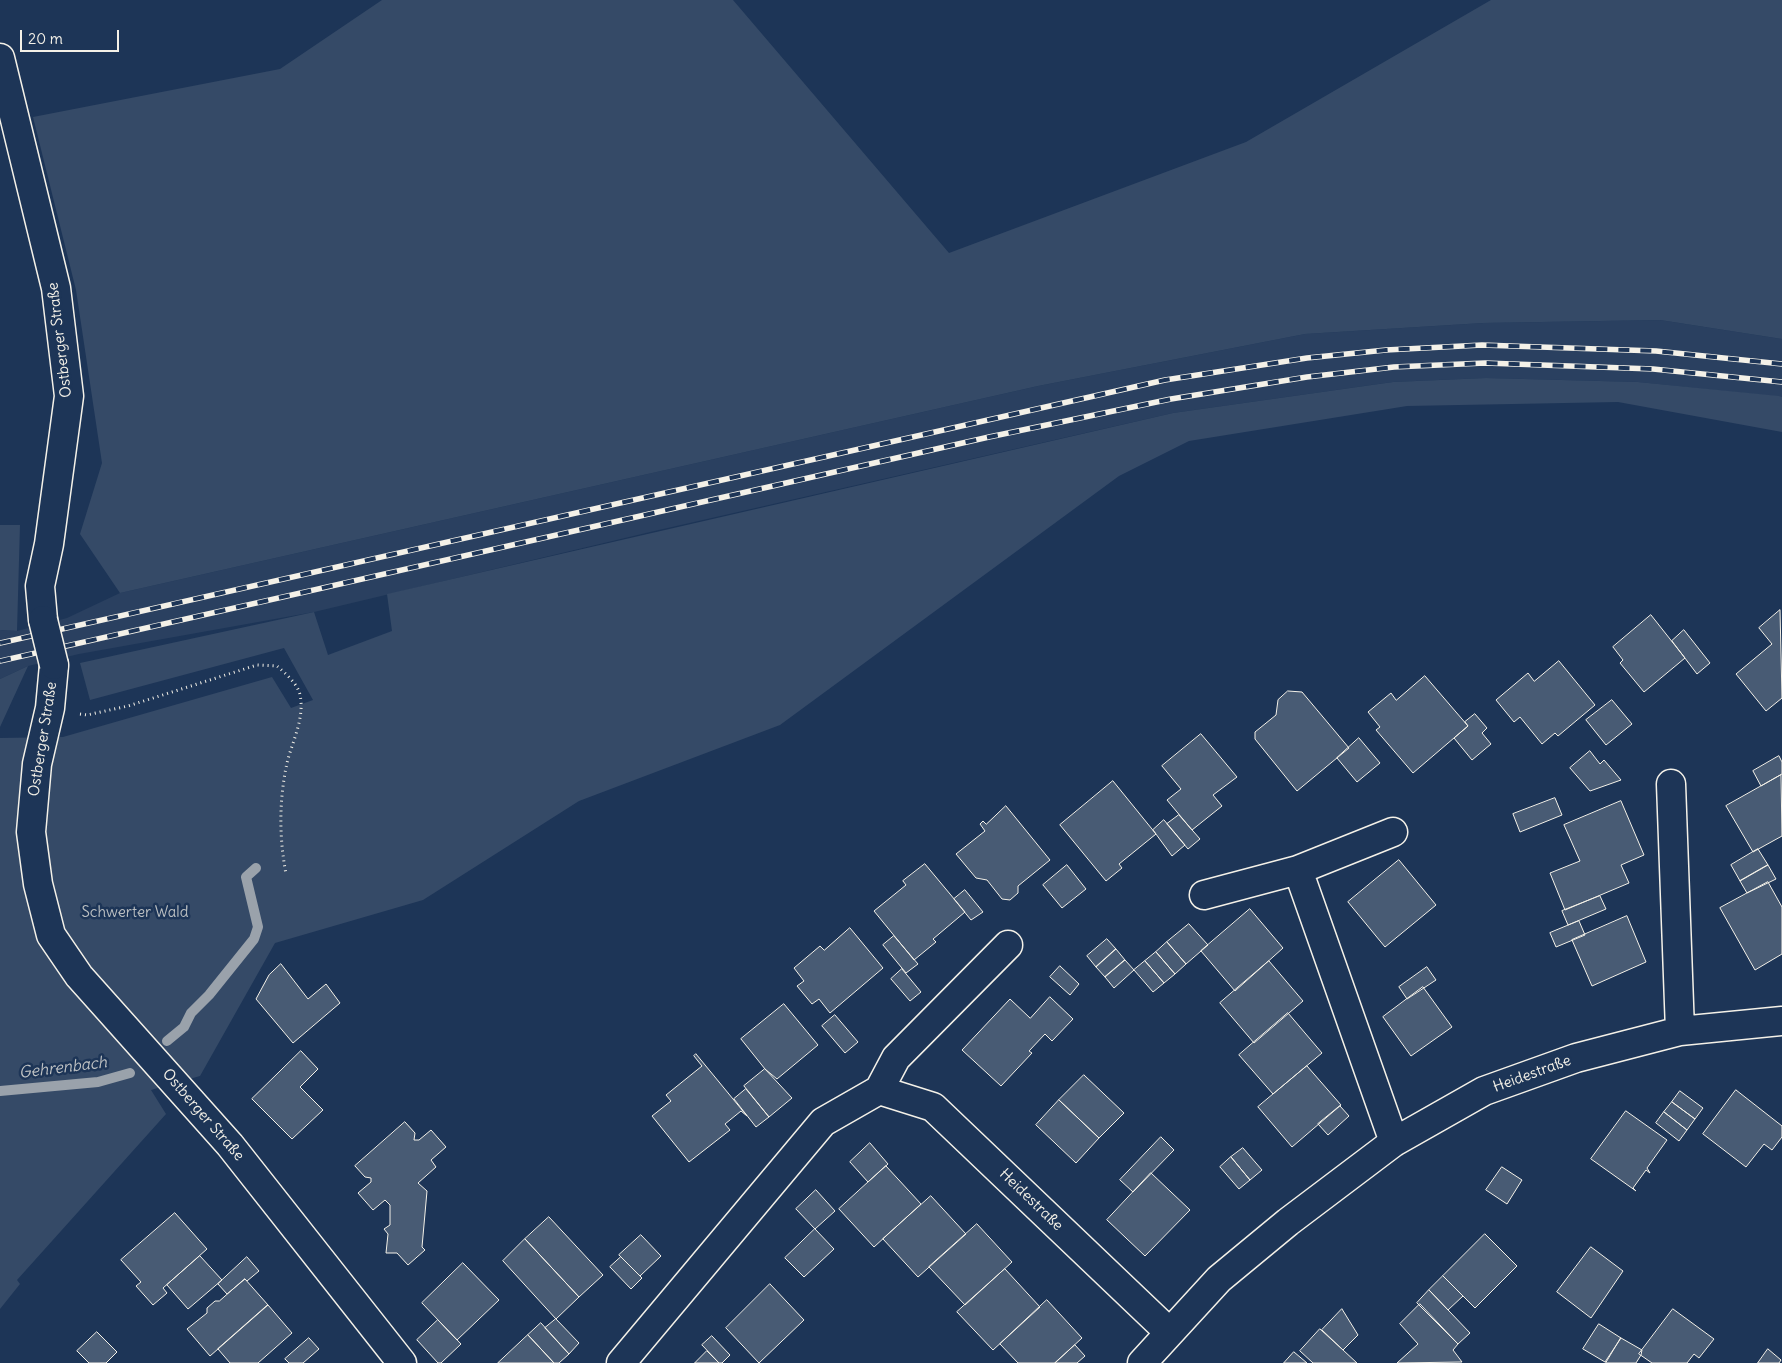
<!DOCTYPE html>
<meta charset="utf-8">
<style>
body{margin:0}
#map{position:relative;width:1782px;height:1363px;overflow:hidden;background:#1d3557;font-family:Delius,sans-serif}
canvas{display:block}
.scale{position:absolute;left:20px;top:30px;width:99px;height:22px;box-sizing:border-box;border:2px solid #f4f1e8;border-top:0;padding-left:6px;font-size:15px;line-height:18px;white-space:nowrap;color:#f4f1e8;-webkit-text-stroke:4px #1d3557;paint-order:stroke}
</style>
<div id="map">
<canvas width="1782" height="1363"></canvas>
<div class="scale">20 m</div>
</div>
<script>
const ctx = document.querySelector('canvas').getContext('2d');
ctx.lineJoin = 'round';
function fill(path, color) {
  ctx.fillStyle = color;
  ctx.fill(path, 'evenodd');
}
function stroke(path, color, width, dash) {
  ctx.strokeStyle = color;
  ctx.lineWidth = width;
  ctx.lineCap = dash ? 'butt' : 'round';
  ctx.setLineDash(dash || []);
  ctx.stroke(path);
}
function write(font, color, halo, rows, align = 'center') {
  ctx.font = font + ' Delius,sans-serif';
  ctx.lineWidth = 5;
  ctx.setLineDash([]);
  ctx.textBaseline = 'middle';
  ctx.strokeStyle = halo;
  ctx.fillStyle = color;
  for (const [text, x, y, turn = 0] of rows) {
    ctx.save();
    ctx.translate(x, y);
    ctx.rotate((+turn || 0) * Math.PI / 180);
    ctx.textAlign = isNaN(turn) ? turn : align;
    if (halo) ctx.strokeText(text, 0, 0);
    ctx.fillText(text, 0, 0);
    ctx.restore();
  }
}
fill(new Path2D(`
 M1660,320L1782,339V397L1638,382L1486,378L1393,382L1173,413L650,532L314,612L79,654L28,666L0,679V630L17,631L67,618L120,593L1038,386L1305,334L1483,323Z`), '#2a4060');
fill(new Path2D(`
 M382,0H733L949,253L1246,142L1491,0H1782V339L1660,320L1483,323L1305,334L1038,386L120,593L80,534L102,463L76,290L33,117L280,69Z
 M1486,378L1638,382L1779,396L1782,397V432L1618,402L1407,406L1189,441L1119,476L780,725L579,801L423,900L275,943L200,1076L151,1090L166,1114L17,1280L20,1284L0,1309V738L63,737L272,677L291,708L313,700L284,648L90,700L80,663L314,612L328,655L392,631L387,594L1173,413L1393,382Z
 M0,525H20L17,631L0,630Z
 M28,666L0,727V679Z`), '#354a67');
stroke(new Path2D(`
 M167,1041L184,1027L191,1013L209,995L254,939L258,927L246,877L256,868
 M0,1091L98,1082L130,1073`), '#9aa2ab', 10);
const building = new Path2D(`
 M1780,610L1782,698L1766,711L1736,674L1772,644L1759,628Z
 M1651,615L1685,658L1644,692L1620,663L1623,660L1613,647Z
 M1684,630L1710,663L1697,674L1672,641Z
 M1559,661L1595,705L1558,736L1555,733L1542,744L1520,717L1514,722L1496,700L1528,673L1534,681Z
 M1425,676L1468,726L1413,773L1376,730L1380,727L1368,712L1391,693L1396,700Z
 M1288,691L1302,692L1349,748L1297,791L1255,739V732L1276,715L1278,700Z
 M1612,700L1632,724L1606,745L1586,720Z
 M1475,714L1487,728L1482,733L1491,744L1472,760L1454,738L1468,726L1465,722Z
 M1201,734L1237,777L1213,795L1222,806L1192,830L1167,800L1181,789L1162,766Z
 M1359,738L1380,763L1357,782L1337,758Z
 M1590,751L1600,764L1604,760L1621,780L1590,791L1570,768Z
 M1779,756L1782,762V774L1761,786L1753,771Z
 M1781,775L1782,836L1753,852L1726,806Z
 M1113,781L1156,834L1119,864L1122,868L1106,881L1060,825Z
 M1555,798L1562,815L1520,832L1513,814Z
 M1621,801L1644,855L1621,865L1629,883L1565,910L1550,873L1580,861L1564,825Z
 M1006,806L1050,860L1018,886V893L1010,900L1002,899L987,880L976,878L956,854L985,831L980,824L983,821L986,824Z
 M1179,815L1200,839L1188,849L1167,824Z
 M1164,820L1185,845L1172,856L1153,830Z
 M1758,849L1768,865L1740,881L1731,865Z
 M1399,860L1436,905L1385,947L1348,902Z
 M925,864L965,912L933,939L936,942L914,960L874,911L906,885L903,881Z
 M1067,865L1086,889L1062,908L1043,885Z
 M1768,865L1776,879L1747,893L1740,881Z
 M1768,882L1782,907V954L1755,970L1720,908Z
 M965,890L983,912L971,920L954,899Z
 M1600,896L1606,909L1568,925L1562,911Z
 M1250,909L1283,948L1235,991L1201,951Z
 M1627,916L1646,962L1592,986L1572,940Z
 M1579,921L1585,935L1556,947L1550,933Z
 M1189,924L1208,945L1186,964L1167,942Z
 M850,928L883,968L830,1013L819,999L812,1004L797,986L804,981L794,968L820,946L824,950Z
 M894,936L918,964L906,973L883,945Z
 M1107,939L1116,949L1096,967L1087,956Z
 M1167,942L1186,964L1175,974L1156,952Z
 M1116,949L1125,960L1105,977L1096,967Z
 M1156,952L1175,974L1164,983L1145,961Z
 M1125,960L1134,970L1114,988L1105,977Z
 M1145,961L1164,983L1153,992L1134,970Z
 M1269,961L1303,1001L1254,1043L1220,1003Z
 M281,964L308,999L326,984L340,1003L293,1043L256,999L269,975Z
 M1060,966L1079,984L1070,995L1050,977Z
 M1427,967L1436,980L1407,999L1399,987Z
 M902,969L921,992L910,1001L891,979Z
 M1423,987L1452,1027L1411,1056L1383,1017Z
 M1050,997L1073,1019L1052,1041L1045,1034L1029,1051L1032,1053L1001,1086L962,1050L1010,999L1030,1018Z
 M784,1004L818,1045L777,1079L765,1069L741,1039Z
 M1288,1013L1322,1053L1273,1094L1239,1055Z
 M835,1015L858,1042L845,1053L822,1026Z
 M301,1051L318,1069L300,1087L323,1110L292,1139L252,1099Z
 M696,1054L747,1116L741,1111L725,1124L730,1130L689,1162L652,1116L671,1101L666,1095L702,1066L694,1056Z
 M1307,1066L1341,1105L1292,1147L1258,1107Z
 M765,1069L792,1098L769,1117L744,1086Z
 M1084,1075L1124,1113L1099,1138L1059,1100Z
 M746,1089L769,1117L756,1127L734,1099Z
 M1736,1090L1782,1126V1137L1772,1150L1764,1144L1746,1167L1703,1134Z
 M1680,1091L1703,1108L1695,1119L1672,1102Z
 M1059,1100L1099,1138L1076,1163L1036,1125Z
 M1672,1102L1695,1119L1687,1130L1664,1112Z
 M1340,1106L1349,1116L1328,1135L1318,1124Z
 M1626,1111L1667,1140L1647,1168L1650,1173L1646,1170L1633,1188L1636,1191L1591,1159Z
 M1664,1112L1687,1130L1679,1141L1656,1123Z
 M405,1122L415,1133L414,1140H419L431,1130L446,1147L431,1160L436,1167L418,1183L427,1191L422,1247L425,1250L408,1265L397,1253H386L388,1234L384,1229L390,1225V1205L385,1200L373,1210L358,1193L371,1182V1178L365,1177L355,1166Z
 M1161,1137L1174,1150L1133,1192L1120,1180Z
 M870,1143L888,1164L868,1182L850,1162Z
 M1243,1148L1262,1170L1250,1180L1231,1157Z
 M1231,1157L1250,1180L1239,1189L1220,1167Z
 M886,1166L921,1204L874,1247L839,1209Z
 M1502,1167L1522,1180L1507,1204L1486,1190Z
 M1151,1173L1190,1210L1145,1256L1107,1220Z
 M816,1190L835,1211L815,1229L796,1209Z
 M931,1196L966,1234L918,1277L883,1239Z
 M175,1213L207,1249L163,1288L167,1293L153,1305L136,1286L141,1282L121,1260Z
 M549,1217L603,1275L579,1297L525,1239Z
 M977,1224L1012,1262L965,1305L929,1267Z
 M815,1229L834,1249L804,1277L785,1258Z
 M1485,1234L1517,1266L1475,1308L1443,1276Z
 M641,1235L661,1256L640,1276L619,1255Z
 M525,1239L579,1297L556,1319L503,1261Z
 M1591,1247L1623,1271L1591,1318L1557,1292Z
 M200,1256L222,1280L188,1309L167,1285Z
 M247,1257L259,1271L247,1281L245,1279L227,1294L218,1284Z
 M621,1257L642,1278L631,1289L610,1267Z
 M463,1263L499,1300L457,1340L422,1303Z
 M1005,1269L1040,1307L993,1350L957,1312Z
 M1443,1276L1463,1296L1448,1310L1429,1290Z
 M245,1279L268,1305L210,1356L187,1329L207,1313V1308L215,1301H219Z
 M770,1284L804,1320L759,1363L726,1328Z
 M1429,1290L1470,1333L1458,1344L1417,1303Z
 M1047,1300L1082,1338L1055,1363H1018L1000,1344Z
 M1420,1304L1458,1344L1453,1350L1462,1362L1397,1363L1418,1344L1400,1324Z
 M268,1305L292,1333L258,1363H230L218,1349Z
 M1342,1309L1358,1335L1343,1350L1322,1330Z
 M1673,1309L1714,1339L1699,1358L1694,1354L1687,1363H1652L1639,1354Z
 M556,1319L579,1343L569,1354L545,1328Z
 M438,1320L461,1344L441,1363H438L417,1340Z
 M541,1323L569,1354L559,1363H554L528,1335Z
 M1599,1324L1621,1338L1605,1362L1583,1349Z
 M1320,1329L1343,1350L1357,1363H1313L1300,1351Z
 M97,1332L117,1352L106,1363H89L77,1351Z
 M528,1335L554,1363H498Z
 M712,1336L730,1355L722,1363H719L702,1345Z
 M309,1338L319,1349L303,1363H289L285,1359Z
 M1621,1338L1642,1350L1641,1355L1636,1363H1606Z
 M1075,1345L1085,1356L1077,1363H1055Z
 M1768,1349L1781,1360L1779,1363H1758Z
 M707,1351L719,1363H695Z
 M1294,1352L1307,1363H1284Z`);
fill(building, '#485b74');
stroke(building, '#f4f1e8', 1);
const minor = new Path2D(`
 M0,58L56,288L69,396L49,544L40,586L43,620
 M54,665L50,708L37,764L31,832L38,884L51,935L79,976L230,1145L402,1363
 M1671,784L1680,1031
 M1298,870L1393,832
 M1204,895L1298,870L1394,1142
 M879,1090L896,1058L1008,945
 M621,1363L823,1122L879,1090L933,1107L1169,1332
 M1142,1363L1219,1279L1288,1222L1394,1142L1484,1091L1576,1058L1680,1031L1782,1021`);
stroke(minor, '#f4f1e8', 31);
stroke(new Path2D(`
 M80,714L87,715L128,706L257,665L277,666C285,673 298,684 300,695C305,718 292,742 287,763C279,800 279,837 286,874`), '#f4f1e8', 3, [1, 4]);
stroke(minor, '#1d3557', 28);
const rail = new Path2D(`
 M0,643L1165,380L1307,358L1386,350L1482,345L1656,351L1782,364
 M0,661L989,437L1171,399L1307,377L1394,367L1485,363L1653,369L1782,382`);
stroke(rail, '#f4f1e8', 5.5);
stroke(rail, '#1d3557', 4, [11]);
const minorBridge = new Path2D(`
 M43,620L54,665`);
stroke(minorBridge, '#f4f1e8', 31, []);
stroke(minorBridge, '#1d3557', 28);
write('15px', '#f4f1e8', '#1d3557', [
 ["Ostberger Straße",60,340,-97],
 ["Ostberger Straße",43,739,-81],
 ["Heidestraße",1532,1074,-20],
 ["Ostberger Straße",203,1115,49],
 ["Heidestraße",1031,1200,44]
]);
write('15px', '#bbbfc1', '#1d3557', [
 ["Schwerter Wald",135,913]
]);
write('italic 16px', '#c0c3c4', '#1d3557', [
 ["Gehrenbach",63,1068,-7]
]);
</script>
